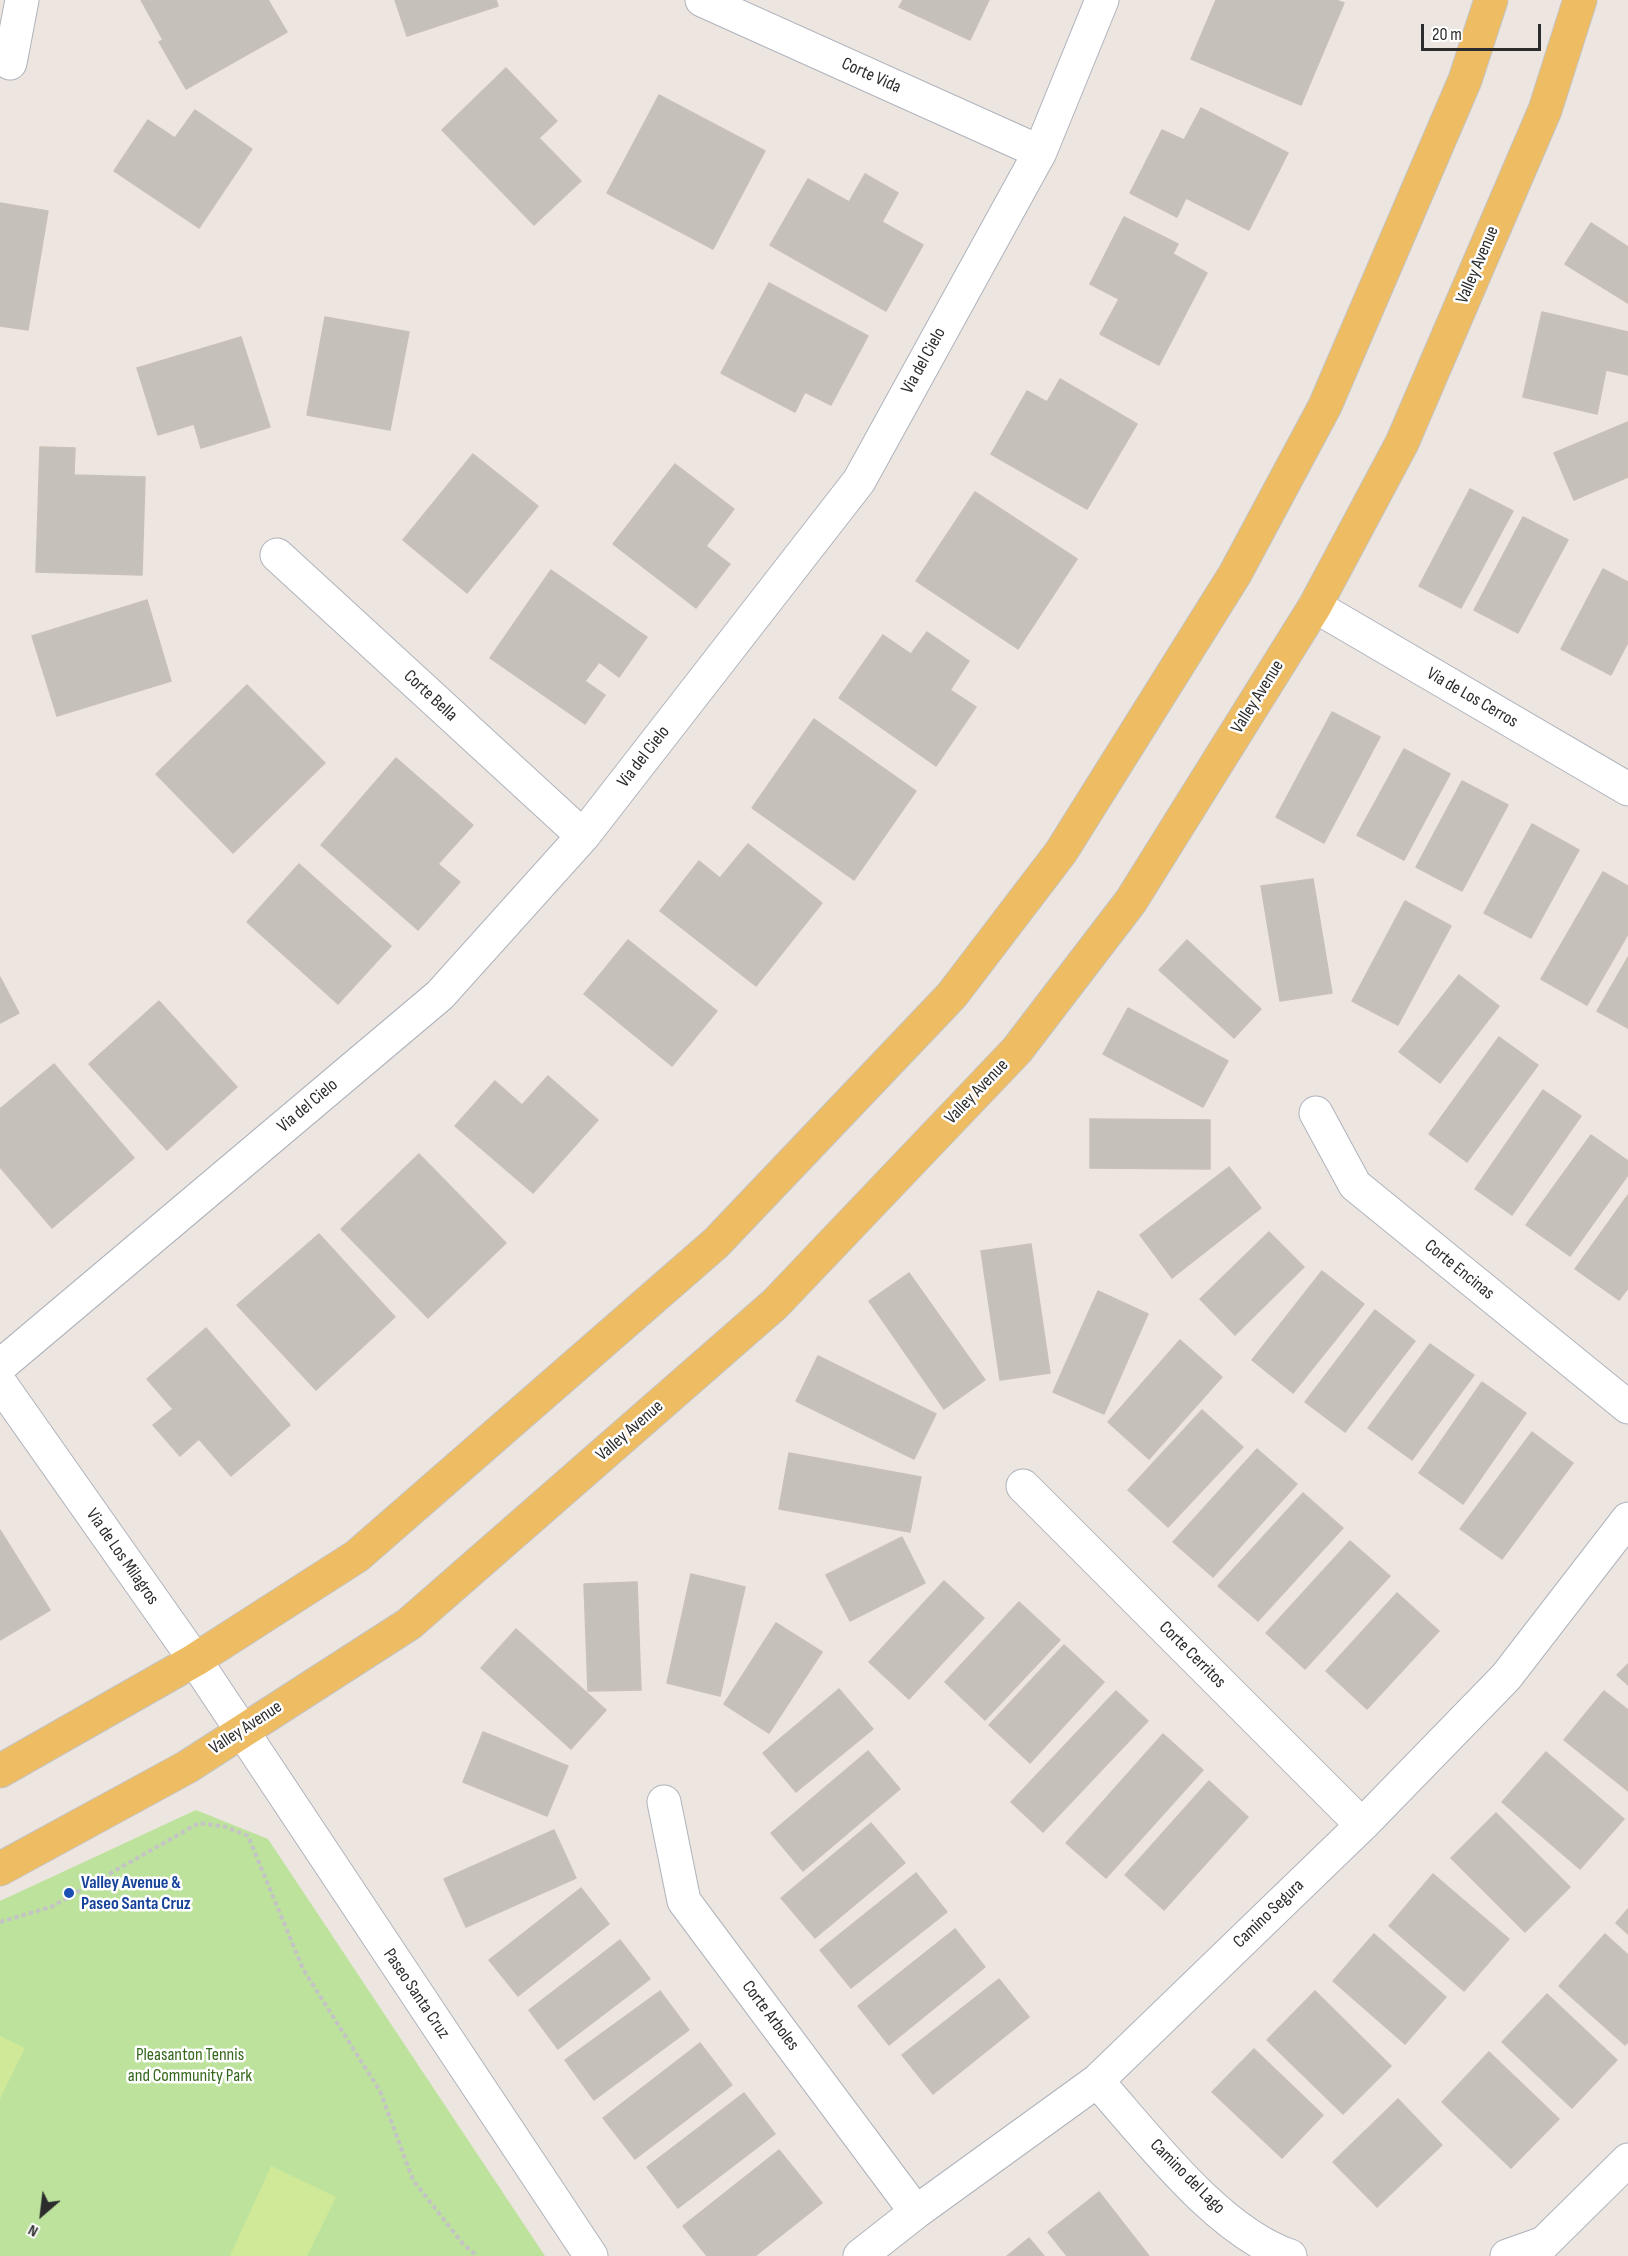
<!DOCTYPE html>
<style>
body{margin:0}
#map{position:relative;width:1628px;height:2256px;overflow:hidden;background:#ede5df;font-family:"Sofia Sans Condensed",sans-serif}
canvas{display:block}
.north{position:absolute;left:12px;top:2184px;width:60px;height:60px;-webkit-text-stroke:4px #fff;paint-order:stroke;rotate:208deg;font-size:16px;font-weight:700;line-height:24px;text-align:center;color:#2c2c2c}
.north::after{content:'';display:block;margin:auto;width:21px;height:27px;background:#2c2c2c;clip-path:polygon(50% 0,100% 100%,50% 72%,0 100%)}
.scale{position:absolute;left:1421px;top:24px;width:120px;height:27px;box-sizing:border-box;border:3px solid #2c2c2c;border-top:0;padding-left:8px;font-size:18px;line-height:21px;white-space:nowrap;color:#2c2c2c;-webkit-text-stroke:4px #fff;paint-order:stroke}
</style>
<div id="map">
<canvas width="1628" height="2256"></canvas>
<div class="north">N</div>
<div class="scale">20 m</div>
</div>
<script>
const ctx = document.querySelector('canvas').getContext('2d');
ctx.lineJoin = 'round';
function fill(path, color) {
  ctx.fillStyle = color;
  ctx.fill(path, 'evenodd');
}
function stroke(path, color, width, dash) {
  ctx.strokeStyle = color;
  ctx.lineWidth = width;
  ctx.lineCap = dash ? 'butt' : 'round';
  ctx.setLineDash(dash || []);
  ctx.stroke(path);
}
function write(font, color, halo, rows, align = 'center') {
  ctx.font = font + ' "Sofia Sans Condensed",sans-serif';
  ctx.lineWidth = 5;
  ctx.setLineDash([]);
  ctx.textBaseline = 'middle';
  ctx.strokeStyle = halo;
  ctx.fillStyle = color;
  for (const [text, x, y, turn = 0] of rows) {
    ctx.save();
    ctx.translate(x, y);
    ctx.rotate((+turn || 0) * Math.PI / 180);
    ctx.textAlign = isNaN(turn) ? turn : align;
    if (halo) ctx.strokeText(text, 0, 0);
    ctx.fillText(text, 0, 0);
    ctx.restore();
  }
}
fill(new Path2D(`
 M196,1810L268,1839L545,2256H0V1901Z`), '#bce29c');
fill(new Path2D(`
 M0,2036L25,2048L0,2099Z
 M271,2166L336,2197L307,2256H230Z`), '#d0e999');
const building = new Path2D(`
 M141,0H268L287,32L186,89L159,42L163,40Z
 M395,0H496L498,6L407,36Z
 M903,0H989L970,40L899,7Z
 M1216,0H1336L1344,3L1301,105L1191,59Z
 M506,68L557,121L539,138L581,181L534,225L442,130Z
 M659,95L765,151L713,249L607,193Z
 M1201,108L1288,153L1249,230L1186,198L1177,217L1130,193L1162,130L1184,140Z
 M195,110L252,149L199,228L114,171L148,120L175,138Z
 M865,174L898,193L882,222L923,245L886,311L770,245L808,179L849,202Z
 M0,203L48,211L28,330L0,326Z
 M1124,217L1178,244L1173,254L1207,273L1159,365L1100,334L1119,299L1090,284Z
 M1591,223L1628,247V303L1565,264Z
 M769,283L868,336L831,405L805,392L795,412L721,373Z
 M1542,312L1628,332V375L1606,370L1597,414L1523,397Z
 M325,317L409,332L390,430L307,415Z
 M241,337L270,427L201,448L194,424L158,435L137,368Z
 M1060,379L1137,424L1087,509L991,454L1027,391L1047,402Z
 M1628,422V477L1574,500L1554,453Z
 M40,447L75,448L74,475L145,477L142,575L36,572Z
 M473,454L538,506L467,593L403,540Z
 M675,464L734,509L706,546L730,564L696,608L613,544Z
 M1470,489L1513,511L1461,608L1419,586Z
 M975,492L1077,559L1018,649L916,581Z
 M1523,517L1568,540L1518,633L1474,610Z
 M1603,569L1628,582V642L1611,675L1561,649Z
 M551,570L647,637L619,677L599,662L585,681L605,695L585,724L490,658Z
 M147,600L171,681L57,716L32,636Z
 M927,632L969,661L950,690L976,707L936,766L839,698L883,635L911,654Z
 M247,685L325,763L233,853L156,774Z
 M1332,712L1380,737L1324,843L1276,817Z
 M814,719L916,791L854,880L752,808Z
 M1404,749L1450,774L1404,860L1357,835Z
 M396,758L473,825L438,864L460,882L418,930L321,845Z
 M1462,781L1508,805L1462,891L1416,867Z
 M1532,824L1579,850L1531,938L1484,913Z
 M748,844L822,903L756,986L660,911L699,861L720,878Z
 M299,864L391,946L338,1004L247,922Z
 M1603,872L1628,886V934L1587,1005L1541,979Z
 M1313,879L1332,993L1280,1001L1261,886Z
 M1405,901L1451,926L1398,1025L1352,1001Z
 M628,940L717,1011L672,1066L584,994Z
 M1187,940L1261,1009L1234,1038L1159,970Z
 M1628,957V1028L1597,1011Z
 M1459,975L1499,1006L1440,1083L1399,1052Z
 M0,977L19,1013L0,1023Z
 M159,1001L237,1087L167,1150L89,1064Z
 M1128,1008L1228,1061L1203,1107L1103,1054Z
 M1499,1037L1538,1065L1467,1162L1429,1134Z
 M54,1064L134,1158L52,1228L0,1167V1109Z
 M548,1076L598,1120L533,1193L455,1126L495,1081L522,1105Z
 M1543,1090L1581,1116L1512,1215L1475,1189Z
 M1090,1119L1210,1120V1169L1090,1168Z
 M1591,1135L1628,1161V1175L1570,1256L1526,1225Z
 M419,1154L506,1243L428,1318L341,1229Z
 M1229,1167L1261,1208L1172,1278L1140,1235Z
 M1628,1195V1288L1619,1300L1575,1269Z
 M1269,1232L1304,1267L1235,1335L1200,1299Z
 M319,1234L395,1317L316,1390L237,1305Z
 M1031,1244L1050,1373L1000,1380L981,1251Z
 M1322,1271L1364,1304L1293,1393L1252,1360Z
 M909,1273L985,1380L944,1409L869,1301Z
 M1098,1291L1148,1314L1104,1414L1053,1392Z
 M1375,1310L1415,1341L1345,1432L1305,1402Z
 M206,1328L290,1425L231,1476L199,1439L180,1456L153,1425L173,1409L147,1379Z
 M1180,1340L1222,1377L1149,1459L1108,1422Z
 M1430,1344L1474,1375L1412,1460L1368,1428Z
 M818,1356L936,1414L914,1459L796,1401Z
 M1482,1382L1526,1413L1463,1504L1419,1473Z
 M1202,1410L1243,1447L1168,1527L1128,1490Z
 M1532,1432L1573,1463L1502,1559L1460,1529Z
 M1257,1449L1297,1484L1213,1577L1173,1542Z
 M789,1453L921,1477L910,1532L779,1509Z
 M1303,1493L1343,1528L1258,1621L1218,1586Z
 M0,1530L50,1610L0,1640Z
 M902,1537L925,1583L850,1621L826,1575Z
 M1350,1541L1390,1576L1305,1669L1266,1633Z
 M691,1574L745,1587L720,1696L667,1683Z
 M944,1581L984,1618L909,1699L869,1662Z
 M637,1582L641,1690L588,1691L584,1584Z
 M1397,1593L1439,1631L1367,1709L1326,1671Z
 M1019,1602L1060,1640L985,1720L945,1682Z
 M776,1623L822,1652L769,1733L724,1704Z
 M516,1629L606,1710L571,1749L481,1668Z
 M1064,1645L1104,1682L1030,1763L989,1725Z
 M1628,1664V1685L1617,1675Z
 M839,1689L873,1729L796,1792L763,1753Z
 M1116,1691L1148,1721L1043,1832L1011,1802Z
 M1604,1691L1628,1710V1791L1564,1740Z
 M483,1732L568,1766L547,1816L463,1782Z
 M1163,1734L1203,1770L1106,1878L1066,1843Z
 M868,1751L900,1789L803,1871L771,1833Z
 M1546,1752L1624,1819L1580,1869L1502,1802Z
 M1209,1781L1248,1817L1164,1910L1125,1875Z
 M1496,1813L1570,1887L1525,1932L1451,1858Z
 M871,1823L905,1863L815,1938L781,1898Z
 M554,1830L576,1878L466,1927L444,1879Z
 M916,1873L947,1912L851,1988L820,1950Z
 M1433,1874L1509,1939L1464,1991L1389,1926Z
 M581,1888L609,1924L518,1996L489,1960Z
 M1628,1909V1934L1616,1923Z
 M955,1929L985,1967L889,2045L858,2006Z
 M1374,1934L1446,1997L1405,2044L1333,1981Z
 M1605,1934L1628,1955V2042L1625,2045L1559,1986Z
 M620,1940L650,1979L558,2049L529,2010Z
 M999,1979L1029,2017L933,2094L902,2055Z
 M660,1991L689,2030L594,2100L565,2060Z
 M1315,1991L1391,2066L1343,2114L1267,2040Z
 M1547,1994L1617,2060L1572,2108L1502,2042Z
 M700,2043L732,2085L635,2159L603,2118Z
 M1254,2049L1323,2115L1282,2158L1212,2092Z
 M1489,2052L1559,2119L1511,2168L1442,2102Z
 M744,2093L775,2134L678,2208L647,2167Z
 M1398,2099L1442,2145L1377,2207L1333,2162Z
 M779,2150L822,2203L755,2256H707L683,2226Z
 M1099,2192L1149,2256H1067L1048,2232Z
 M1029,2238L1044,2256H1007Z`);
fill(building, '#c6c0ba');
stroke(building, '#c9c1b8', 1.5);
const minor = new Path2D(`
 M702,0L1040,152
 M10,63L22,0
 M277,555L583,836
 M1315,606L1628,789
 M1316,1113L1355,1185L1628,1407
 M0,1366L440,995L583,836L859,481L1040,152L1102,0
 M0,1383L195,1660L591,2256
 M1023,1486L1362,1825
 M664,1802L684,1901L916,2212
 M1097,2081C1147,2137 1218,2232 1290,2256
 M860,2256L916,2212L1097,2081L1362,1825L1506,1677L1628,1519
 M1507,2256L1544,2243L1628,2160`);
const major = new Path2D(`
 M0,1771L195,1660L357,1556L716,1243L952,995L1061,852L1235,574L1325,406L1465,80L1491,0
 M0,1869L187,1767L409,1624L775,1304L1017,1050L1131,901L1315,606L1402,443L1545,110L1580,0`);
stroke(minor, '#afb3bc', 35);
stroke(major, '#c4c4c4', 35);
stroke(new Path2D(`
 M0,1922L51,1907L199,1823L226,1827L248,1836L303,1969L380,2091L413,2180L463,2244L477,2256`), '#c4c4c4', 4, [4.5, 3]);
stroke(minor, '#fff', 33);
stroke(major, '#eebd63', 33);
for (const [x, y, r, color] of [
 [69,1893,6,"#1a4fb4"]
]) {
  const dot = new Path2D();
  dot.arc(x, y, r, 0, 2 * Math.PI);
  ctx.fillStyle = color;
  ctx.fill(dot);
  stroke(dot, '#fff', 2);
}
write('18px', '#2c2c2c', '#fff', [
 ["Corte Vida",871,76,24],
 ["Valley Avenue",1478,265,-67],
 ["Via del Cielo",924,361,-61],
 ["Corte Bella",430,696,43],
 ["Valley Avenue",1258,697,-58],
 ["Via de Los Cerros",1472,698,30],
 ["Via del Cielo",644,757,-52],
 ["Valley Avenue",977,1092,-46],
 ["Via del Cielo",308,1106,-40],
 ["Corte Encinas",1459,1270,39],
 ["Valley Avenue",630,1431,-41],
 ["Via de Los Milagros",122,1557,55],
 ["Corte Cerritos",1192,1655,45],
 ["Valley Avenue",246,1728,-33],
 ["Camino Segura",1269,1914,-44],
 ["Paseo Santa Cruz",416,1994,56],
 ["Corte Arboles",770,2016,53],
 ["Camino del Lago",1187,2177,45]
]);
write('bold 18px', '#164399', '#fff', [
 ["Valley Avenue &",81,1883],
 ["Paseo Santa Cruz",81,1904]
], 'left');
write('18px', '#35681c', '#fff', [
 ["Pleasanton Tennis",190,2055],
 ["and Community Park",190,2076]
]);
</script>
